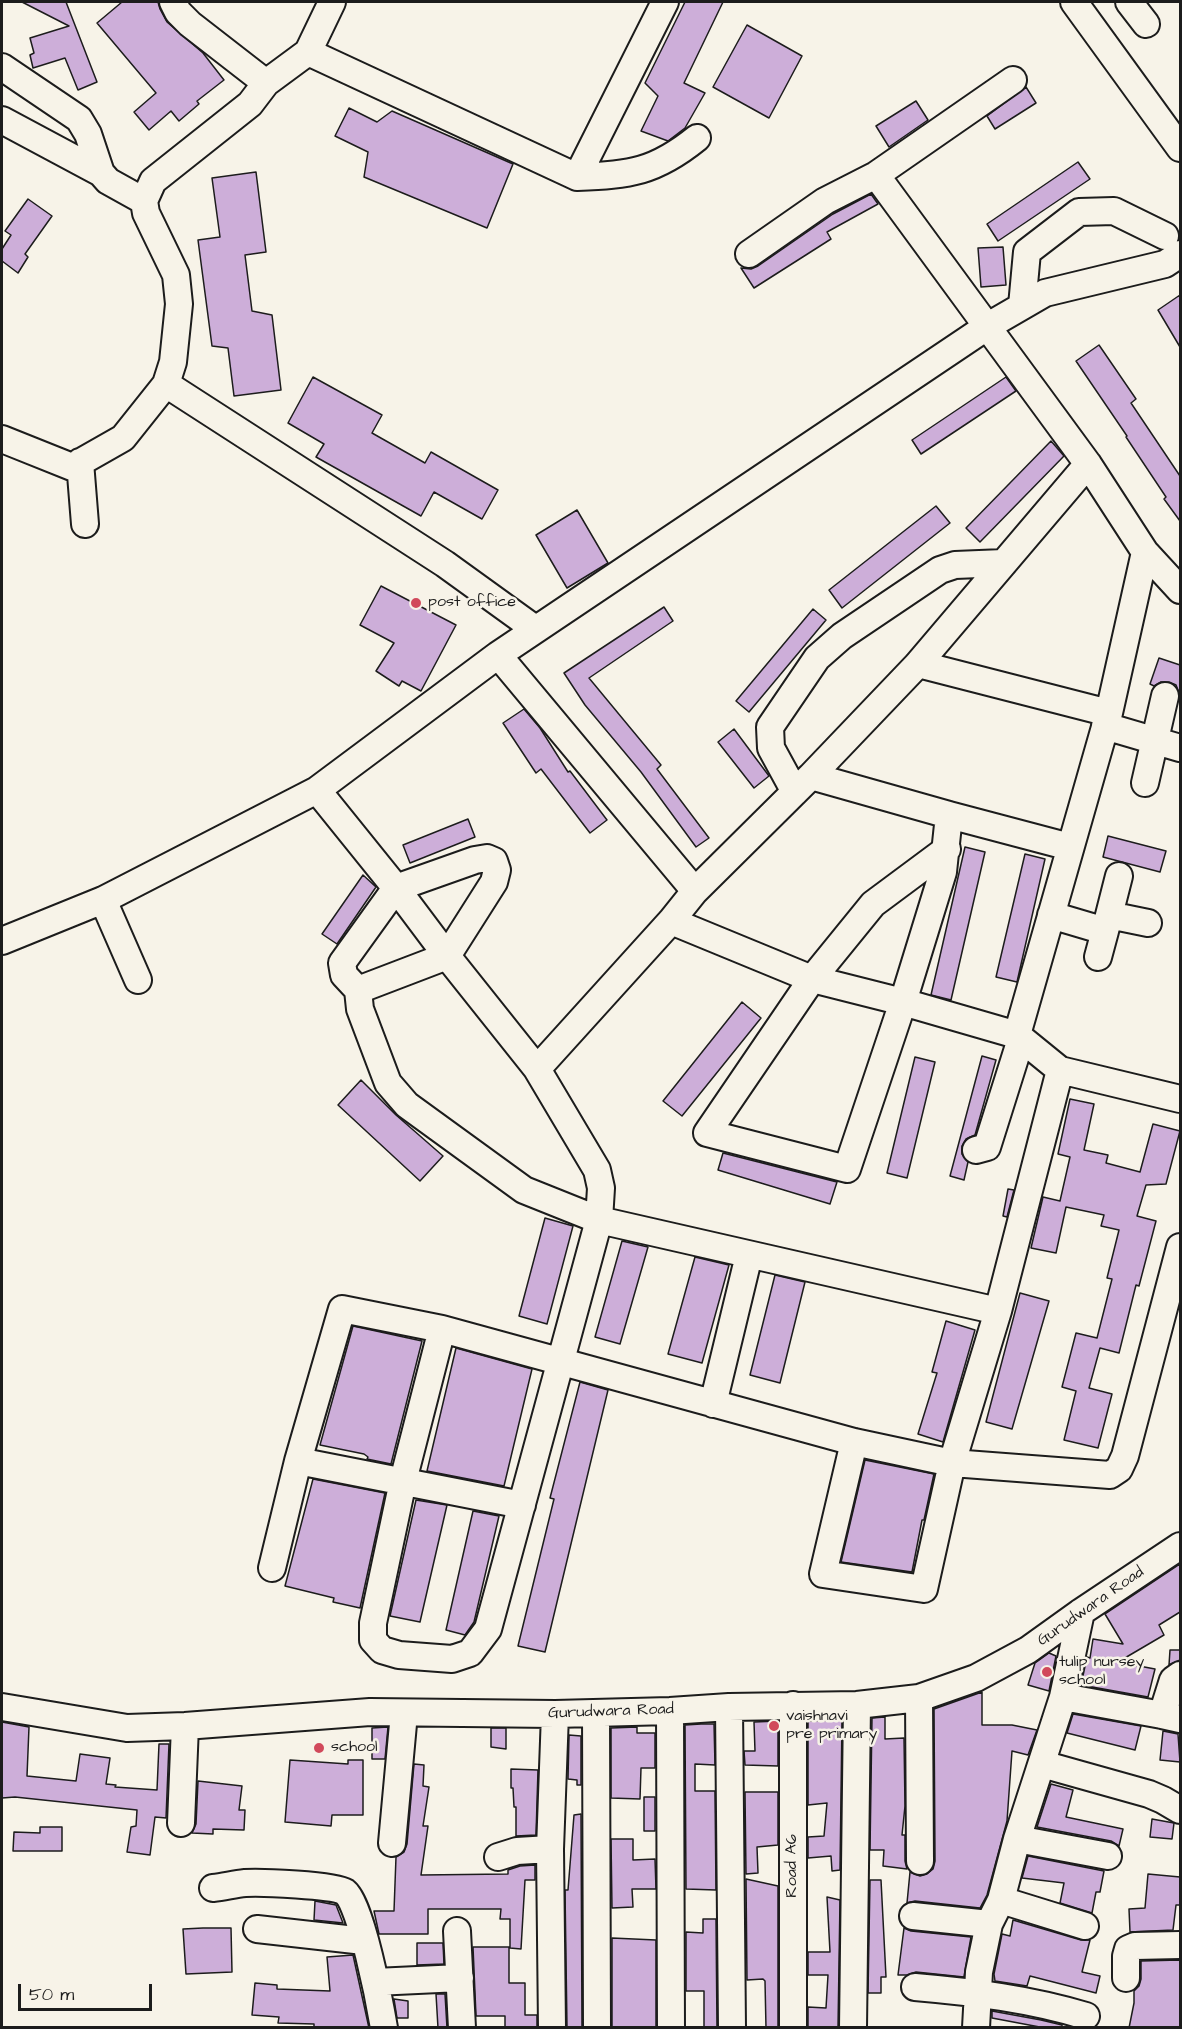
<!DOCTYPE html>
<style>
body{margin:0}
#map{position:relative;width:1182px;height:2029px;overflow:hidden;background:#f7f3e8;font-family:"Architects Daughter",sans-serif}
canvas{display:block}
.frame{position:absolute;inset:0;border:3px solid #1c1c1c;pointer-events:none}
.scale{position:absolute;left:18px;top:1984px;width:134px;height:27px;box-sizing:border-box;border:3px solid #1c1c1c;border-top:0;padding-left:8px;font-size:18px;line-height:21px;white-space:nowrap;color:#1c1c1c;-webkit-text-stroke:4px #f7f3e8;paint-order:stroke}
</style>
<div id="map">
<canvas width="1182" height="2029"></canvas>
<div class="frame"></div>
<div class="scale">50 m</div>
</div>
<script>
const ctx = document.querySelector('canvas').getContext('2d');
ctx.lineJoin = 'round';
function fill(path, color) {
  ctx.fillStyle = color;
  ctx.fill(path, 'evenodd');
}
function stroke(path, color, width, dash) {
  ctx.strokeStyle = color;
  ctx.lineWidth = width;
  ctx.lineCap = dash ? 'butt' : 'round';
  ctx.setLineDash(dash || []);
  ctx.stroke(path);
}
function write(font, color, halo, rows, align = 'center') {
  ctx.font = font + ' "Architects Daughter",sans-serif';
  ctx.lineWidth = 5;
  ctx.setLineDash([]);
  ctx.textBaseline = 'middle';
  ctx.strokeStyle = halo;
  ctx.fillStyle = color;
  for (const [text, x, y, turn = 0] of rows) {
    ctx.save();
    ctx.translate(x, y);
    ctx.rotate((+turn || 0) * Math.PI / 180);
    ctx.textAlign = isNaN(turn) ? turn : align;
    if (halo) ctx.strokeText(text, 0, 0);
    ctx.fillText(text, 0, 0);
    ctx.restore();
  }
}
const building = new Path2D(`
 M22,2H66L97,82L78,90L65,58L33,68L30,55L34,53L30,38L69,26Z
 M122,2H158L160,9L167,22L203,53L224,80L197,101L199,104L179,121L171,111L149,130L134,112L156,93L97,23Z
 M685,2H723L684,83L705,93L685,128L668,141L641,131L658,96L645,83Z
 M747,25L802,56L769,118L713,87Z
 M1026,87L1036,103L995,129L987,116Z
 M916,101L928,120L889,147L876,126Z
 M349,108L377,122L392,111L513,164L487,228L364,177L368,152L335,136Z
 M1078,162L1090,179L998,241L987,224Z
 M256,172L266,252L245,255L252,311L272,315L281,390L234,396L228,348L212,346L198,240L220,237L212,178Z
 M871,194L878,204L827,232L831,239L754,288L741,268L751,269L758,266L833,214Z
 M28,199L52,216L25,254L28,257L18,273L2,261V249L11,235L5,231Z
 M1003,247L1006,285L981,287L978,248Z
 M1180,295V347L1158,310Z
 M1099,345L1136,399L1131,403L1180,476V521L1164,499L1166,497L1126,437L1127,436L1076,361Z
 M313,377L382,415L372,433L425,463L431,452L498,490L482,519L434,492L421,516L316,457L324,444L288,423Z
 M1006,377L1016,391L921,454L912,440Z
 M1051,441L1064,456L980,542L966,528Z
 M936,506L950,523L842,608L829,590Z
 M577,510L608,563L567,588L536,535Z
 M381,586L456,625L421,691L402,681L399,686L376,671L394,643L360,625Z
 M664,607L673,621L589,678L661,765L657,769L709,838L696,847L641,772L585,705L564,673Z
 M813,609L826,620L749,712L736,701Z
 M1159,658L1180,665V695L1176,685L1169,682H1161L1154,686L1150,684Z
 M524,709L540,728L568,772L570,771L607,820L590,833L541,769L536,773L503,723Z
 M734,729L769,776L754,788L718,742Z
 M468,819L475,837L410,863L403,845Z
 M1108,836L1166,851L1160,872L1103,857Z
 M965,847L985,852L951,1000L931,995Z
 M1025,854L1045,859L1017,982L996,977Z
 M363,875L376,887L337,944L322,934Z
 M742,1002L761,1018L682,1116L663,1101Z
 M982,1056L996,1060L975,1135L966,1139L962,1146V1154L968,1162L964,1180L950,1176Z
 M915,1057L935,1062L907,1178L887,1173Z
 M361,1080L396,1115L443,1156L420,1181L338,1105Z
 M1070,1099L1094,1104L1084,1150L1108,1155L1106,1163L1140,1172L1153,1124L1180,1131L1166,1184L1146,1185L1137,1216L1156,1221L1139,1286L1136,1285L1119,1353L1100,1348L1089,1388L1112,1394L1098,1448L1064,1440L1076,1391L1062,1387L1076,1333L1097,1338L1112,1279L1107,1278L1119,1230L1101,1226L1104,1215L1066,1207L1056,1253L1031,1248L1043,1197L1060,1201L1070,1157L1058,1154Z
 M723,1153L837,1182L830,1204L718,1170Z
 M1008,1189L1014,1190L1007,1217L1003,1216Z
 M545,1218L573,1226L547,1324L519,1316Z
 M622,1241L648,1247L620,1344L595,1337Z
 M695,1257L729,1265L702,1363L668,1354Z
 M775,1275L805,1282L780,1383L750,1375Z
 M1020,1293L1049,1301L1012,1429L986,1422Z
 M946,1321L975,1330L943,1442L918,1434L937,1373L932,1372Z
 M353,1326L422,1341L391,1464L367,1459L368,1457L364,1454L320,1445Z
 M456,1348L532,1369L504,1486L427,1471Z
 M580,1382L608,1390L545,1652L518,1646L554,1499L550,1498Z
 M865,1460L934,1474L924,1520H922L912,1572L841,1562Z
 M313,1479L385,1493L360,1608L333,1602L334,1598L285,1586Z
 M416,1500L447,1505L420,1622L390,1616Z
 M473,1511L499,1516L474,1622L465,1635L446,1630Z
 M1180,1564V1612L1159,1625L1164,1635L1118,1662L1155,1669L1148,1697L1081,1685L1087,1657L1090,1658L1093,1639L1123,1644L1105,1614Z
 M1170,1650H1180V1660L1169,1665Z
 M1049,1653L1056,1656L1049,1691L1028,1685L1035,1663Z
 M982,1692V1725H1012L1037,1730L1028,1755L1012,1751L1007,1821L987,1895L980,1908L915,1901L907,1903L910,1872L920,1876L927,1874L933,1869L935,1861L934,1709Z
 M1073,1714L1141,1726L1135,1750L1067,1733Z
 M885,1717V1739L904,1738L905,1806L902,1835H905V1861L907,1869L883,1866L884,1850H870L872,1718Z
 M842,1720L840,1870L832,1871L831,1856L808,1858V1837L824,1836L827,1803L808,1805V1721Z
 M778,1721V1766L745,1765L744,1751H755L754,1722Z
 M2,1722L29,1727L27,1776L76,1781L80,1754L110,1758L106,1784L116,1785L115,1787L157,1790L159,1744H169L166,1818L155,1817L150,1855L127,1852L131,1827L136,1826L137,1810L15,1797L2,1798Z
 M701,1724H714L715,1765L695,1764V1791H715L716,1890L686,1889L685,1725Z
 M388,1727L385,1759H372V1728Z
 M637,1727V1733H655V1768H641L640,1799L611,1798V1728Z
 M491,1728H506V1749L491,1747Z
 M1163,1731L1178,1734L1180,1762L1160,1760Z
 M569,1735L581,1736V1785H577V1780L568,1779Z
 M290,1760L348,1764V1760H363V1815H332L331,1826L285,1822Z
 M414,1764L424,1765L423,1786L429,1787L423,1826H428L421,1875L508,1874V1870L520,1866L535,1865V1880H525L521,1949L510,1948V1919H500L501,1909H428V1934H379L374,1911H394L396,1857L404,1852L407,1844Z
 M511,1769L538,1770L536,1835L516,1836V1807H514L513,1788H511Z
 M198,1781L242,1786L239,1810H245L244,1830L213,1829V1834L192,1833L196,1824Z
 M1051,1784L1073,1790L1066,1817L1123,1829L1119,1846L1111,1841L1037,1827Z
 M745,1792H778V1845L757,1847L758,1873L746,1874Z
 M644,1797H655V1831H644Z
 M581,1814L582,2028H567L565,1890H568L574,1815Z
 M1152,1819L1174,1823L1172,1839L1150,1837Z
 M40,1827H62V1851H13L14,1832L40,1833Z
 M611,1839H633V1860L655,1859L656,1889H632L633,1907L612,1908Z
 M1028,1856L1104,1871L1100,1892H1096L1092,1913L1060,1903L1064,1883L1022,1878Z
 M1148,1874L1180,1877V1905H1176L1173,1930L1130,1932L1129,1909L1145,1908Z
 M746,1879L778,1886V2028H766L765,1981L763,1979L747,1980Z
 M870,1880H881L886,1977H881V1993H868Z
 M827,1897L840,1900L838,2028H808V2007L826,2008L828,1975H808V1952H830Z
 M315,1901L336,1905L343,1923L314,1920Z
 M703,1919H716L717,2028H704V1991H686V1932L703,1933Z
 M1013,1920L1081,1940H1090L1082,1972L1100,1976L1096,1993L1030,1976L1027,1986L995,1981L994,1974L1002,1934L1010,1936Z
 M203,1928H231L232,1972L186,1974L183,1929Z
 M904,1928L911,1931L971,1937L964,1977L916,1972L907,1975H898Z
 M612,1938L656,1940V2028H612Z
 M417,1943H443L444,1964L417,1965Z
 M473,1947H509V1983H525V2015H537V2028H505V2016H476Z
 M353,1955L369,2028L314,2027V2024L278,2023L279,2017L252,2015L255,1983L277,1985V1989L330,1991L327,1957Z
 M1180,1960V2028H1129L1134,2003V1991L1139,1986L1141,1979V1961Z
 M436,1994H445L447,2028H438Z
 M394,1999L408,2001V2018H397Z
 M992,2011L1041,2020L1062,2025V2028H1045L992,2018Z`);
fill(building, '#cdaed9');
stroke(building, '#1c1c1c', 1.5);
const minor = new Path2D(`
 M173,2L178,12L190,24L266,83
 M1074,2L1180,148
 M1129,2L1146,24
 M308,52L332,2
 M2,67L79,119L88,134L101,173L108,181L144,201L146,213L176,275L179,304L173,362L166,384L123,438L72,467L2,439
 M2,120L101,173
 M876,175L1088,464L1145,552L1180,590
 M577,177C630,175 655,172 697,138
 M144,201L153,181L250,104L266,83L308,52L577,177L665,2
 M749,254L825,201L876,175L1013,80
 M1022,306L1027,252L1079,212L1114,211L1165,236
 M166,384L445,564L535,629
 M80,462L85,524
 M498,655L695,891L811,776L918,664L1088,464
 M918,664L1109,713
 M1105,726L1180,748
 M811,776L949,815L943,872L903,1002L847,1169L707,1133L812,979L873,904L947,849
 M1145,783L1165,696
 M317,790L396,888L342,963L344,975L358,990L360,1009L388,1083L407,1105L524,1190L599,1220L998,1311L952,1463L924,1589L823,1574L854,1442
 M795,792L771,748L770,727L817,658L842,636L940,570L955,565L1004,563
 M949,815L1070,847
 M103,900L138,980
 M1051,915L1105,931L1119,876
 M1109,915L1148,923
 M671,921L812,979L903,1002L1017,1035
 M2,941L103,900L317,790L498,655L988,326L1045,293L1165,264L1180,254
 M1098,957L1105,931
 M358,990L447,956L396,888L475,860L487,858L494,861L497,870L494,882L447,956L537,1069
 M1060,1070L1017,1035L1109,713L1145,552
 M976,1150L987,1147L1021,1039
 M998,1311L1060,1070L1180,1099
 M442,1329L403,1481L373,1623V1640L382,1650L399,1655L452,1659L470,1653L488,1629L599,1220L601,1188L597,1170L537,1069L671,921L695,891
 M713,1404L749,1255
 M298,1461L522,1505
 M272,1568L298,1461L342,1309L442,1329L854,1442L952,1463L1110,1475L1119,1469L1125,1456L1180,1247
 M1180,1675L1173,1680L1162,1715L1180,1719
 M1063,1697L1162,1715
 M919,1698L920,1861
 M2,1707L127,1728L185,1726L370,1712L555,1714L670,1711L729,1707L857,1705L919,1698L976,1678L1028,1650L1081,1612L1180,1546
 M729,1707L732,2028
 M670,1711L671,2028
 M596,1713L597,2028
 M1042,1764L1149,1794L1163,1800L1180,1810
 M181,1823L185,1726
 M1017,1839L1108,1856
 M392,1843L404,1713
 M498,1857L517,1851L550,1849
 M213,1888C224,1887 234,1884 245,1883C260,1882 334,1885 345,1892C361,1904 380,2004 384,2028
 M1001,1900L1085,1926
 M913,1916L989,1924
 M257,1929L364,1941
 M457,1931L462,2028
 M1126,1978V1956L1128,1949L1135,1946L1180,1945
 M375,1982L460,1978
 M915,1987C973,1992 1030,1999 1086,2016
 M552,2028L550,1849L555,1714
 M793,2028V1705
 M853,2028L857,1705
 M976,2028L979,1972L989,1924L1001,1900L1017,1839L1063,1697L1081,1612`);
stroke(minor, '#1c1c1c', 30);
stroke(minor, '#f7f3e8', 26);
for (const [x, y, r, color] of [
 [416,603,6,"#d1495b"],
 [1047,1672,6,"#d1495b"],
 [774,1726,6,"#d1495b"],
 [319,1748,6,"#d1495b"]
]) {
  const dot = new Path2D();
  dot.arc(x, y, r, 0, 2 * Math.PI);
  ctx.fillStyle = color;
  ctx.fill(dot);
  stroke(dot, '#f7f3e8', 2);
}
write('16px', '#1c1c1c', '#f7f3e8', [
 ["post office",428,603],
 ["tulip nursey",1059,1663],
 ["school",1059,1681],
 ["vaishnavi",786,1717],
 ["pre primary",786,1735],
 ["school",331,1748]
], 'left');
write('16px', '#1c1c1c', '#f7f3e8', [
 ["Gurudwara Road",1091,1607,-35],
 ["Gurudwara Road",611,1712,-2],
 ["Road A6",793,1866,-90]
]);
</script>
